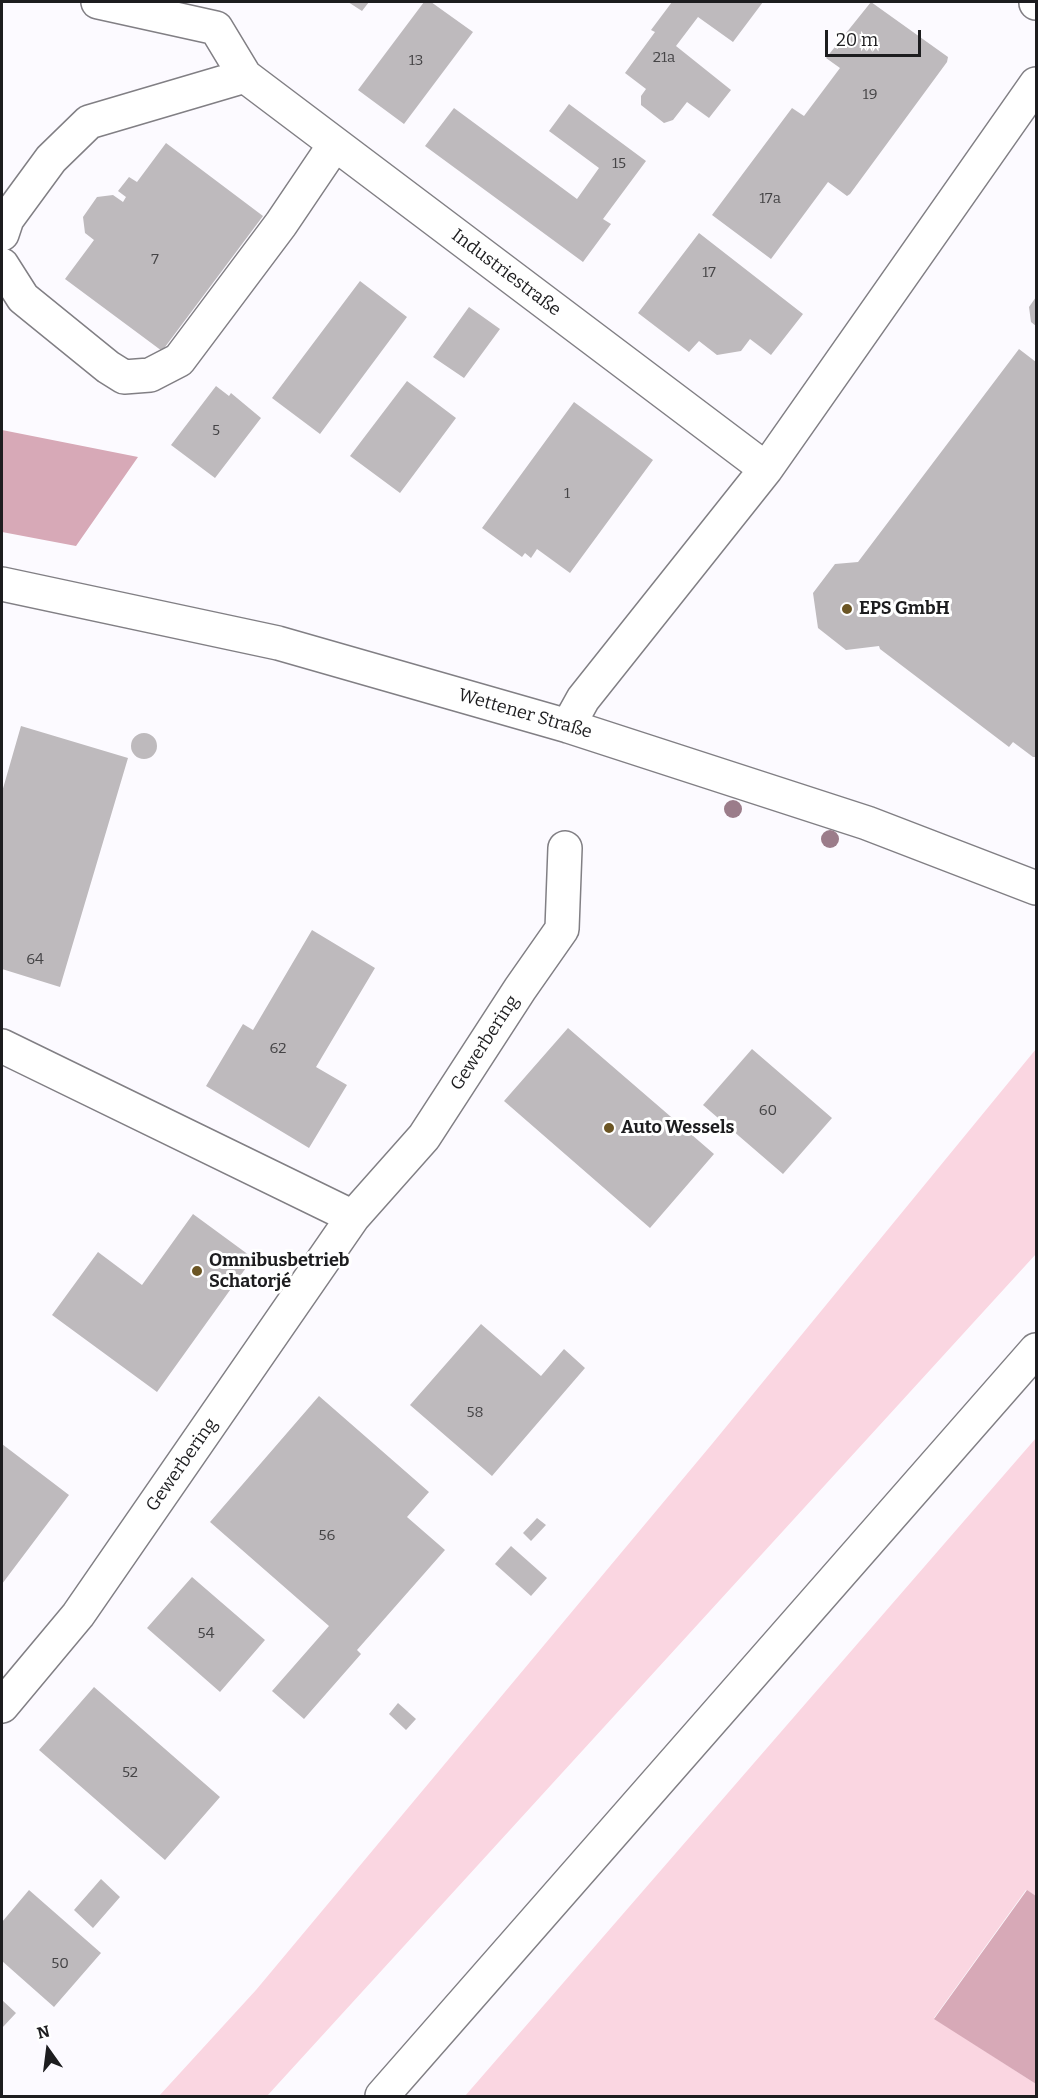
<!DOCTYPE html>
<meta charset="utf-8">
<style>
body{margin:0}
#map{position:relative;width:1038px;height:2098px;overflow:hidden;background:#fcfaff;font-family:Bitter,serif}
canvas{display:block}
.frame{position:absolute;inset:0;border:3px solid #1d1d1f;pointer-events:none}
.north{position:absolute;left:18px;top:2020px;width:60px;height:60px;-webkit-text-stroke:4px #fff;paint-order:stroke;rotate:346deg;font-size:16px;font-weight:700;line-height:24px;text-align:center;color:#1d1d1f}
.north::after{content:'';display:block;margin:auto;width:21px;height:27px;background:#1d1d1f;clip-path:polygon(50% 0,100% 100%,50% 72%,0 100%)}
.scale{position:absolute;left:825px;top:30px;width:96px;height:27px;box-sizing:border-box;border:3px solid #1d1d1f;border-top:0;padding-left:8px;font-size:18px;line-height:21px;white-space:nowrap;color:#1d1d1f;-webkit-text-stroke:4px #fff;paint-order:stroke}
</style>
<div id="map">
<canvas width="1038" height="2098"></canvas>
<div class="frame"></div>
<div class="north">N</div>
<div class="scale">20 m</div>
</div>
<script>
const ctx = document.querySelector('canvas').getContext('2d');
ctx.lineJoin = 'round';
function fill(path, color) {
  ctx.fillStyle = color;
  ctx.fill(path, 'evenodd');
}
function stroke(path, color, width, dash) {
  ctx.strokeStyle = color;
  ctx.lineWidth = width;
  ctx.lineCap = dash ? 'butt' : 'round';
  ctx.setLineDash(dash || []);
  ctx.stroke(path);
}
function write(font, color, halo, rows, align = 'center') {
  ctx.font = font + ' Bitter,serif';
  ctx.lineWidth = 6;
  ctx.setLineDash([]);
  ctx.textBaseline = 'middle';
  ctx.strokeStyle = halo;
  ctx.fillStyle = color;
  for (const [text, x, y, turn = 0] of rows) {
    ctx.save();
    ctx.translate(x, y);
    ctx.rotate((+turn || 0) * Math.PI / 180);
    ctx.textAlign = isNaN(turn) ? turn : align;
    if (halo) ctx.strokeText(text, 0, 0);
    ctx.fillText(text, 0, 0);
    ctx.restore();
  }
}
fill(new Path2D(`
 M1036,1049V1254L267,2096H159L256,1990L712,1444Z
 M1036,1438V1896L1026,1890L934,2018L1036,2084V2096H465Z`), '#fad6e1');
fill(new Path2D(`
 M2,430L138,457L76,546L2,532Z
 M1027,1890L1036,1896V2084L934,2019Z`), '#d7a9b7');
fill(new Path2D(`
 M348,2H369L362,11Z
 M424,2H431L473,32L404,124L358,90Z
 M672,2H763L733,42L698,17L676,46L731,90L709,118L687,102L673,120L664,123L641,105V96L646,89L625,73L655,32L651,30Z
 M871,2L948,57L947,62L850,194L847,196L828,182L771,259L712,215L792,108L804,116L840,68L826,58Z
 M569,104L646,161L603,219L611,224L583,262L425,146L454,108L577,199L599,168L549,131Z
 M166,143L263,216L162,351L65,279L94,240L85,233L83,217L97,197L113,195L123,202L126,197L118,191L129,177L137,182Z
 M699,233L803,314L771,355L750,339L741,351L717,355L699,341L689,352L638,313Z
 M360,281L407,317L320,434L272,398Z
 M1036,297V326L1031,322L1029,307Z
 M469,307L500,329L464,378L433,357Z
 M1019,349L1036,362V757H1033L1013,742L1009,747L880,649L879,646L846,650L818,628L813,593L835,564L858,562Z
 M407,381L456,418L400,493L350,456Z
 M216,386L229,396L231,393L261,418L215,478L171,445Z
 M574,402L653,460L570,573L537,549L531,558L525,553L522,557L482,528Z
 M21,726L128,758L60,987L2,969V792Z
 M131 746a13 13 0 1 1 26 0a13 13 0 1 1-26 0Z
 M312,930L375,968L316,1067L347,1085L309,1148L206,1086L243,1024L253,1030Z
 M568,1028L714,1154L650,1228L504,1101Z
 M752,1049L832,1118L783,1174L703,1105Z
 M193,1214L253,1258L157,1392L52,1315L98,1252L142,1285Z
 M481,1324L541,1376L564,1349L585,1368L492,1476L410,1405Z
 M319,1396L429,1492L407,1517L445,1550L357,1650L361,1654L304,1719L272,1691L329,1626L210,1522Z
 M2,1444L69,1495L2,1584Z
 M537,1518L546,1525L531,1541L523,1533Z
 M511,1546L547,1578L531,1596L495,1564Z
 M192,1577L265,1640L220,1692L147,1628Z
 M94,1687L220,1797L165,1860L39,1750Z
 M398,1703L416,1719L406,1730L389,1714Z
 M101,1879L120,1897L93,1928L74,1910Z
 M29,1890L101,1953L54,2007L2,1961V1922Z
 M2,2000L16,2013L2,2028Z`), '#bebabd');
const minor = new Path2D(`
 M98,2L216,28L245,76L766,469
 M1036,2V3
 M2,234L7,219L51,159L89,122L245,76
 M2,265L23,298L108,367L124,377L150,375L179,360L281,224L335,144
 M2,584L278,643L568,726L867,823L1036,888
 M568,726L583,699L766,469L1036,84
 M2,1046L353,1217L78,1615L2,1706
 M353,1217L424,1137L520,989L562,929L565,848`);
const major = new Path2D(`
 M382,2096L1036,1350`);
stroke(minor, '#817f84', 36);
stroke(major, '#817f84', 36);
stroke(minor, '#fff', 33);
stroke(major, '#fff', 33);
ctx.fillStyle = '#9b7c8a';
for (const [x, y] of [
 [733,809],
 [830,839]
]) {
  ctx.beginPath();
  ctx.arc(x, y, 9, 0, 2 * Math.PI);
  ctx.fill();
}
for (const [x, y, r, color] of [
 [847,609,6,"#6b5524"],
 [609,1128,6,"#6b5524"],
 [197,1271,6,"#6b5524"]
]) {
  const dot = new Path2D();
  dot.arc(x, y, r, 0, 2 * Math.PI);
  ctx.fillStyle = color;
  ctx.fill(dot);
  stroke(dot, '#fff', 2);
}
write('15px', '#454446', null, [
 ["21a",664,58],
 ["13",416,61],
 ["19",870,95],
 ["15",619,164],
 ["17a",770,199],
 ["7",155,260],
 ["17",709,273],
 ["5",216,431],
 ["1",567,494],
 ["64",35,960],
 ["62",278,1049],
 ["60",768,1111],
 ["58",475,1413],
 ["56",327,1536],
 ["54",206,1634],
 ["52",130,1773],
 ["50",60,1964]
]);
write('18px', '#1d1d1f', '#fff', [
 ["Industriestraße",506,273,37],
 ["Wettener Straße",525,714,16],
 ["Gewerbering",485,1043,-57],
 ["Gewerbering",182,1465,-55]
]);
write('bold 18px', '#1d1d1f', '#fff', [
 ["EPS GmbH",859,609],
 ["Auto Wessels",621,1128],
 ["Omnibusbetrieb",209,1261],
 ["Schatorjé",209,1282]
], 'left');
</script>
